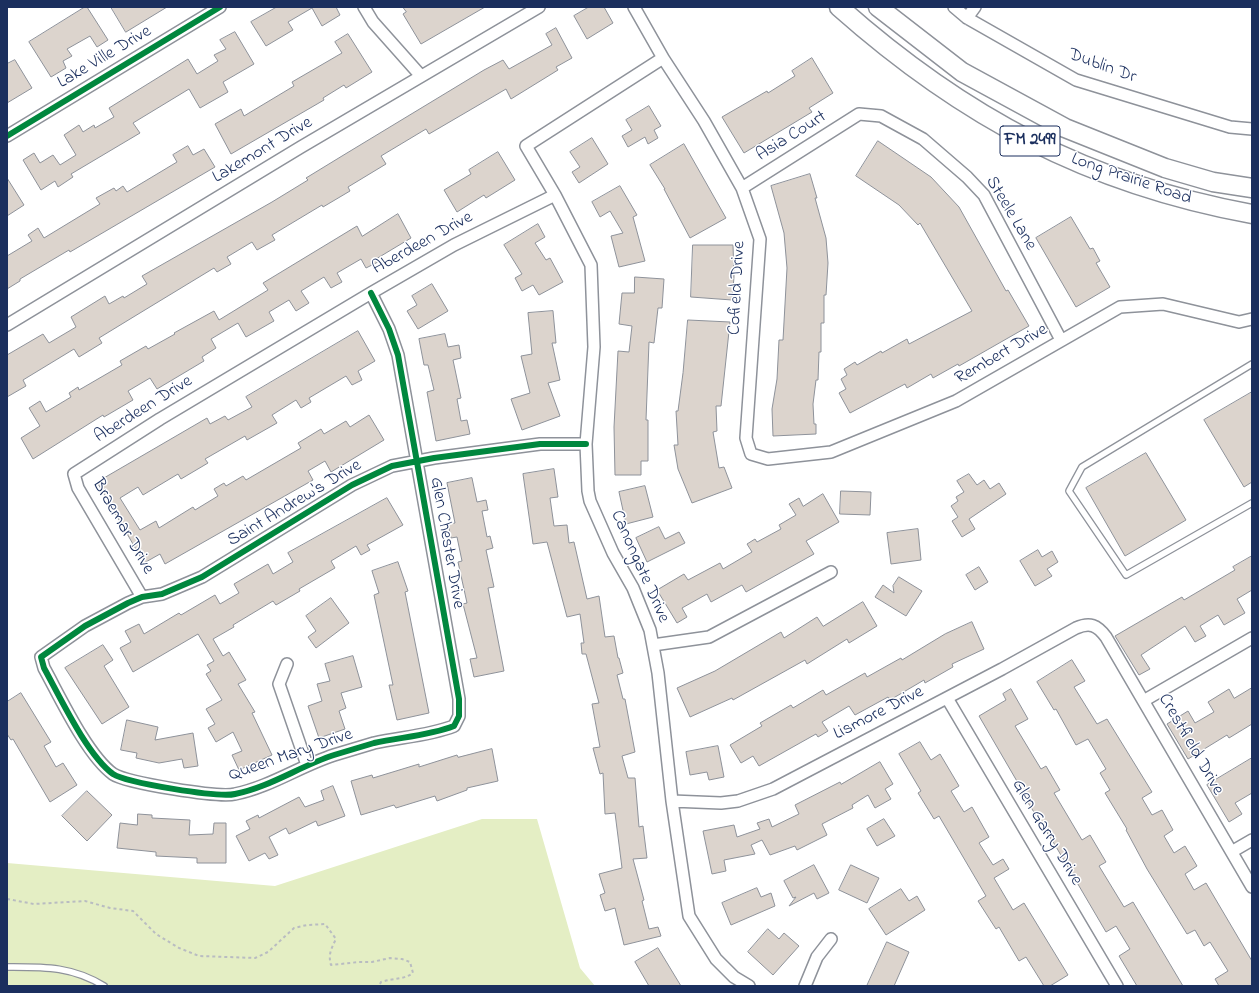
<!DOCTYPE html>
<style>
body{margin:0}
#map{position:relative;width:1259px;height:993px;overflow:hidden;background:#fff;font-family:"Indie Flower",sans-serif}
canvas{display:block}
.frame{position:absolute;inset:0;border:8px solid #1b2f5e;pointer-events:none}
</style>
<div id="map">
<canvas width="1259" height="993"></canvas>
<div class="frame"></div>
</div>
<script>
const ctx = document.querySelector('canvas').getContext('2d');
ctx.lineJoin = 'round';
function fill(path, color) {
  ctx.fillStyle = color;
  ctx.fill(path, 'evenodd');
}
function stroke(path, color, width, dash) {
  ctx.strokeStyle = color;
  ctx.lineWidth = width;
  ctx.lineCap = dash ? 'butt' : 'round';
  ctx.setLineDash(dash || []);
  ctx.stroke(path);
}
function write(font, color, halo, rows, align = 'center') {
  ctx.font = font + ' "Indie Flower",sans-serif';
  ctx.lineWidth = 3;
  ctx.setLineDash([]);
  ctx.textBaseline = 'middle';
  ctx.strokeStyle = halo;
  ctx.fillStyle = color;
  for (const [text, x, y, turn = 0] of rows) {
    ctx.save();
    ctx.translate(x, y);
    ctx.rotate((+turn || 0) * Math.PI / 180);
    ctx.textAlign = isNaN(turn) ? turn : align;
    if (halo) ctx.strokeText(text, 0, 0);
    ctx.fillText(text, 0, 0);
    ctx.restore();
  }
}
fill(new Path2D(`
 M482,819H537L580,968L595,986H7V863L275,886Z`), '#e4eec4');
const building = new Path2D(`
 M85,7H87L108,40L97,47L90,36L67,49L72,56L63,61L66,68L51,77L29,42Z
 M111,7H167L126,32Z
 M277,7H336L340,15L322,26L312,8L288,22L293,30L266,46L251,22Z
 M403,7H485L421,44L403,14L406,12Z
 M589,7H604L613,23L587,39L574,16Z
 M556,28L572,58L556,67L558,70L511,99L506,89L429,134L426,129L381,156L386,164L348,187L350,191L323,207L322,205L272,235L275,240L257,250L252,242L227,257L231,264L217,272L214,268L135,316L99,338L102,343L79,357L74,349L23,380L26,386L7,397V355L43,334L49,343L76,327L71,317L105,296L109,304L123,296L124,298L147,284L142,276L272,202L308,180L306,178L342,156L484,70L503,60L509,69L552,45L546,34Z
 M235,32L254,64L223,82L228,92L200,108L189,89L133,123L140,133L71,174L73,177L58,187L55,181L41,190L23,160L34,153L40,163L53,155L60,165L76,155L64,135L79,125L83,132L94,125L95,128L114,117L109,108L188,59L197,74L218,61L214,55L226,49L220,40Z
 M348,34L372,72L346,88L344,85L323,98L324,100L231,154L215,124L241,109L244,116L294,86L292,82L342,53L335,42Z
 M812,58L833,93L809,108L812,112L744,153L722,117L767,91L768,93L795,76L792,71Z
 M15,60L32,88L7,103V64Z
 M649,106L661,126L654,130L658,138L648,144L645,137L628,147L622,136L632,130L626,120Z
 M592,138L608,164L579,183L572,172L580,167L570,152Z
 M878,141L931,177L959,207L1006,291L1008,290L1029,326L959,366L958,364L933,378L931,374L907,388L905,384L850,413L839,393L846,389L841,379L847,375L844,369L855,362L857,365L881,351L882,353L907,339L909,344L972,311L920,223L918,225L899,205L856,176Z
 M684,144L726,218L690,238L664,189H665L650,165Z
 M188,146L193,155L204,149L215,167L70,252L69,250L20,279V281L7,289V256L32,241L28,235L38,228L44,238L100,204L96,198L114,188L116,191L123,186L127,192L177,162L173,155Z
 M498,152L515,180L486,198L484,195L457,212L444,190L471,174L469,170Z
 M810,174L817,198H815L826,238L828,263L826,295H824V323H821V352H819L818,380H816L813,404L814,424H816V434L773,436L772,409L777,379L779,340H783L787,268L784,233L771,186Z
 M7,178L24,205L7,216Z
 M620,186L637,215L633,217L645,261L619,267L611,236L623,233L610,211L600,217L592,202Z
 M398,214L411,238L376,259L378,262L366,268L361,259L337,273L342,282L331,288L324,277L301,291L309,303L296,311L289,300L269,312L274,321L246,337L238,323L211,339L216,348L202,357L204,361L157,389L150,378L128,391L133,400L104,417L103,415L33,459L21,438L40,426L29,408L40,401L46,412L71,397L69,393L78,387L79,390L122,365L120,361L146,346L148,349L175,334L174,333L214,311L219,320L268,290L263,283L357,226L362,236Z
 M1071,217L1090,249L1093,248L1100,261L1096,263L1110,287L1076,307L1036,238Z
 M538,224L545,237L535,243L546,260L550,258L563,282L539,295L533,285L522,291L515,278L522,274L504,245Z
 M693,245H733L734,277L732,300L691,297Z
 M635,277L664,279L662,308H658L654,343L649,342L646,420H648V461H641V475H615L614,427L618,351L629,352L632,326L619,324L622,293H634Z
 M432,284L448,311L418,329L407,311L417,305L412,296Z
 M553,311L556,343H552L560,380L548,383L560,416L522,430L511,399L530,393L521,356L532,354L528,313Z
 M688,320L730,322L721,406H716L717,431L713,432L719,468L724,467L732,488L692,503L678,469L674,445H678L676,411H678L683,373Z
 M358,331L375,361L358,371L362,380L352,385L346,376L309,398L311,402L301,408L296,400L272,415L277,423L247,440L245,436L205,459L208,463L181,479L178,474L143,495L138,487L120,498L140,530L156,521L159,528L193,507L195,510L218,496L214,489L224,483L226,486L243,476L246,480L301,448L298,443L321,429L324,434L346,421L350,427L369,415L384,440L331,472L325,461L308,471L313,480L165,564L160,554L144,563L97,482L207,418L210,424L225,416L228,420L252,407L246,397Z
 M445,334L448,347L459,345L461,358L453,360L461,398L457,399L461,421L467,420L470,434L436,441L427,392L434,390L428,365H424L419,339Z
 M1252,392V482L1244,487L1204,420Z
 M1146,453L1186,520L1125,556L1086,488Z
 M554,469L558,497L550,498L554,526L567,525L569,543L574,542L587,599L599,596L605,637L614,636L618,658H619L623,673L617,675L623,699H625L635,752L622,756L628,778H635L639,827L643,826L647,858L633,859L644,900L642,901L649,929L658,927L661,936L624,945L615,908L605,911L600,895L605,893L599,874L622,868L615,813L605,814L603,773L600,774L593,748L600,747L592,704L599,703L586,654H582L581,643H584L580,614L567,617L547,542L533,544L523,474Z
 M969,474L977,485L984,480L990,489L999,483L1006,494L969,519L975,529L962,537L952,521L958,517L951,506L958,501L956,497L964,492L957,481Z
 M472,478L477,502L486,500L488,510L482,511L487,537L490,536L493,548L486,550L494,587L488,588L504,671L474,677L470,659L477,658L463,604L467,603L458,562L462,561L457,537L451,538L448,524L455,523L447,483Z
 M645,486L653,517L626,524L619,492Z
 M841,491L871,492L870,515L840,514Z
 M823,494L839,522L806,541L814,554L746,592L742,585L711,602L707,594L682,608L687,617L677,623L657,590L684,574L688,580L720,563L723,569L752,552L747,544L755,539L757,542L781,529L779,525L796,515L789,504L799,498L803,506Z
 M387,498L403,525L367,545L370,550L361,555L356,546L331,561L335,568L299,589L300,591L276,605L273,601L233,625L234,627L213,639L223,656L229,652L246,680L238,684L255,712L252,713L272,755L239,770L232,755L242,751L233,732L216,742L208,728L215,724L206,709L222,700L206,674L211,671L207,665L214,661L198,634L133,672L120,648L131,642L125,631L139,624L144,634L179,613L181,615L215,595L220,604L239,593L234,584L268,564L273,574L293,562L288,553Z
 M659,527L665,539L679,532L685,543L647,562L636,538Z
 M918,529L921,560L891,564L887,533Z
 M1038,550L1042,557L1052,551L1058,562L1047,569L1052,576L1035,586L1020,561Z
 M1252,556V590L1237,599L1245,613L1224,625L1218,615L1200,626L1206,636L1195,642L1185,626L1141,655L1150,669L1139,675L1115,636L1182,597L1184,600L1235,570L1233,567Z
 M398,562L408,591L405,592L429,713L397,720L389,685H393L374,595L379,593L372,571Z
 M979,567L988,582L975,590L966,575Z
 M899,577L922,591L906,616L875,597L883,585L894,593L893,586Z
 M331,598L349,623L316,648L308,637L316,631L306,616Z
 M863,602L877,626L849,643L847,639L807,664L805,660L733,700L732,698L690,717L677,688L715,671L781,632L784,638L817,617L823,626Z
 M972,622L984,649L952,664L953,667L925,683L924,680L890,700L888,697L855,715L849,706L822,722L828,731L818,737L816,734L759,766L753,756L741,763L730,745L762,726L760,723L791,705L793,708L823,690L826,695L865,673L867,677L901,658L902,660L945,634Z
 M103,645L113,660L104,666L129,707L102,724L65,668Z
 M353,656L362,687L341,693L346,708L339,711L345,729L319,738L308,706L322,701L317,684L330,681L325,664Z
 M1072,660L1085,681L1074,687L1097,724L1107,719L1152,792L1142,798L1152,815L1162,810L1173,830L1164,836L1174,853L1185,846L1197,866L1185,874L1194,890L1206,883L1252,961V986H1219L1215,979L1228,971L1210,942L1204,946L1195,930L1187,934L1147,869L1126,830L1127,829L1105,793L1110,790L1100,773L1106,769L1088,739L1076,745L1056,709L1054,710L1037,682Z
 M1252,688V724L1229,738L1227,735L1188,759L1167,724L1188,711L1195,723L1214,712L1208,702L1229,689L1234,698Z
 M1011,689L1028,719L1015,726L1041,769L1046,766L1060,790L1054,793L1082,840L1090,835L1106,862L1099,866L1124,907L1133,902L1183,986H1137L1119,956L1130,949L1116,926L1106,932L1055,845L1016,784L1018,783L979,716L1006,700L1003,694Z
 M21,693L51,742L44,746L56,767L63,763L77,785L50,802L13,739L11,740L7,734V702Z
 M127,720L158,727L155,740L193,733L198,766L184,768L182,759L159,763L136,758L137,753L121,750Z
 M920,742L931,760L940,754L959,786L951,791L964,812L972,807L989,837L979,843L993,865L1003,859L1009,869L994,878L1013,910L1024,903L1068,975L1050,986H1044L1026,957L1019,961L999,927L996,929L978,901L986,896L939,816L934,819L918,793L921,791L899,754Z
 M718,746L724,777L709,780L707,772L690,775L686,752Z
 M492,749L498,781L467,788V790L437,801L435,796L396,808L394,805L361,815L351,781L372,775L373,778L419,764V767L457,755L458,757Z
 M1252,758V793L1235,803L1242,814L1229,822L1207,785Z
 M880,762L893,784L885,789L891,799L875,808L868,795L852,805L853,808L822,824L827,835L797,850L795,846L770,855L762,840L751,845L755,854L724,860L726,871L712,874L703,831L734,825L737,837L760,829L757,823L769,819L772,827L799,814L795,805L840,782L841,784Z
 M333,786L345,816L318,826L316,821L289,834L286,828L269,837L278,855L269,859L265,853L249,861L236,836L250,829L246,821L258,815L259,818L299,797L305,807L324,800L321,791Z
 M87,791L112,815L87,841L62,816Z
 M138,814L152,815V818L190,820L189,835L213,834L214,823H226V863H197V858L156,856V852L117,848L120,823L137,825Z
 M884,819L895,836L877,846L867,829Z
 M814,865L829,893L817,899L814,893L789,906L796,897L793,898L784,881Z
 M851,865L879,878L867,903L839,890Z
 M757,888L761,897L771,893L775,906L731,925L722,903Z
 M901,889L909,901L917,896L925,910L886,935L869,909Z
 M768,929L779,939L784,933L799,946L773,975L748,952Z
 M887,942L909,952L894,986H867Z
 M658,948L681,986H649L635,962Z`);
fill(building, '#dcd4cd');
stroke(building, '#8e929a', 1);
const service = new Path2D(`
 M1252,364L1082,467L1069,491L1126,575L1252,503
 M7,967C44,967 71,966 104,986`);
const minor = new Path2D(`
 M364,7L373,22L421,76
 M634,7L663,58L526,146L555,195L591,265L594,347L586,444L588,491L590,501L613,553L633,588L650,630L658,673L672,801L689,916L716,959L734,977L749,986
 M954,7L967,18L1076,80L1230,127L1252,129
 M967,18L975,7
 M663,58L704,121L742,188L760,239L746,438L751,454L768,459L831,452L956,401L1120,307L1163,304L1239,322L1252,319
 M7,136L220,7
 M742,188L859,114L881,116L923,139L967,177L984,195L1061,340
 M371,293L389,329L398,355L459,699V716L454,726C428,736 401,737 374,743C361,747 347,751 334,755C300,766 270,787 235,794C219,798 127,783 113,774C87,755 60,697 44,668L41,657L85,626L128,603L142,597L162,594L202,577L352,485L392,466L434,458L540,444H586
 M7,325L301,147L539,7
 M142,597L78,488L74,474L160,419L371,293L454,245L555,195
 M653,645L709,637L831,572
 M287,664L279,684L307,765
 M947,698L1117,986
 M1145,700L1252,638
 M672,801L721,803L738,801L773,789L1002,669L1076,628C1090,622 1097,625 1106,637L1252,887
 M1233,851L1252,840
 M805,986L817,957L831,939`);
const primary = new Path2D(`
 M839,7C963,117 1088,184 1252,214
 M878,7L962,72L1065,128L1165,168L1213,182L1252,188`);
stroke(service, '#8e929a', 8);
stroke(minor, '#8e929a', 14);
stroke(primary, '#8e929a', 21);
stroke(new Path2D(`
 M7,899L34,904L85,901L110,908L133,911L156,934L179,948L199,956L255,958L268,952L294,928L307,925L325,924L336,939C331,949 328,955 331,965L359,962H372L390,958L402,959L410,962L413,973C403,980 393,978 381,982L379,986`), '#b9bcc1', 2, [3, 3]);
stroke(service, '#fff', 5.5);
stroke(minor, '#fff', 11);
stroke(primary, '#fff', 18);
stroke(new Path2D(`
 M7,136L220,7
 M371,293L389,329L398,355L459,699V716L454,726C428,736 401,737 374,743C361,747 347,751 334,755C300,766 270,787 235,794C219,798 127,783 113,774C87,755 60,697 44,668L41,657L85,626L128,603L142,597L162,594L202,577L352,485L392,466L434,458L540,444H586`), '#00873e', 6);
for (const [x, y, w] of [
 [1030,141,60]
]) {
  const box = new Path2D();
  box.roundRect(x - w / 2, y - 15, w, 30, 3);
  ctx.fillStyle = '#fff';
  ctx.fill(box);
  stroke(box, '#1b2f5e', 1);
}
write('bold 17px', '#1b2f5e', null, [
 ["FM 2499",1030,141]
]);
write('18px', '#1b2f5e', '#fff', [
 ["Lake Ville Drive",105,58,-31],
 ["Dublin Dr",1102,67,20],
 ["Asia Court",792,137,-32],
 ["Lakemont Drive",263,151,-31],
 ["Long Prairie Road",1131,180,19],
 ["Steele Lane",1010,214,59],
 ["Aberdeen Drive",423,244,-29],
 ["Cofield Drive",738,288,-87],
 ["Rembert Drive",1002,355,-30],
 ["Aberdeen Drive",144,410,-32],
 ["Saint Andrew's Drive",295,504,-31],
 ["Braemar Drive",122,527,60],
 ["Glen Chester Drive",446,543,80],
 ["Canongate Drive",639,567,66],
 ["Lismore Drive",879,714,-27],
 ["Crestfield Drive",1190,745,60],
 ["Queen Mary Drive",291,756,-19],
 ["Glen Garry Drive",1046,833,59]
]);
</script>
